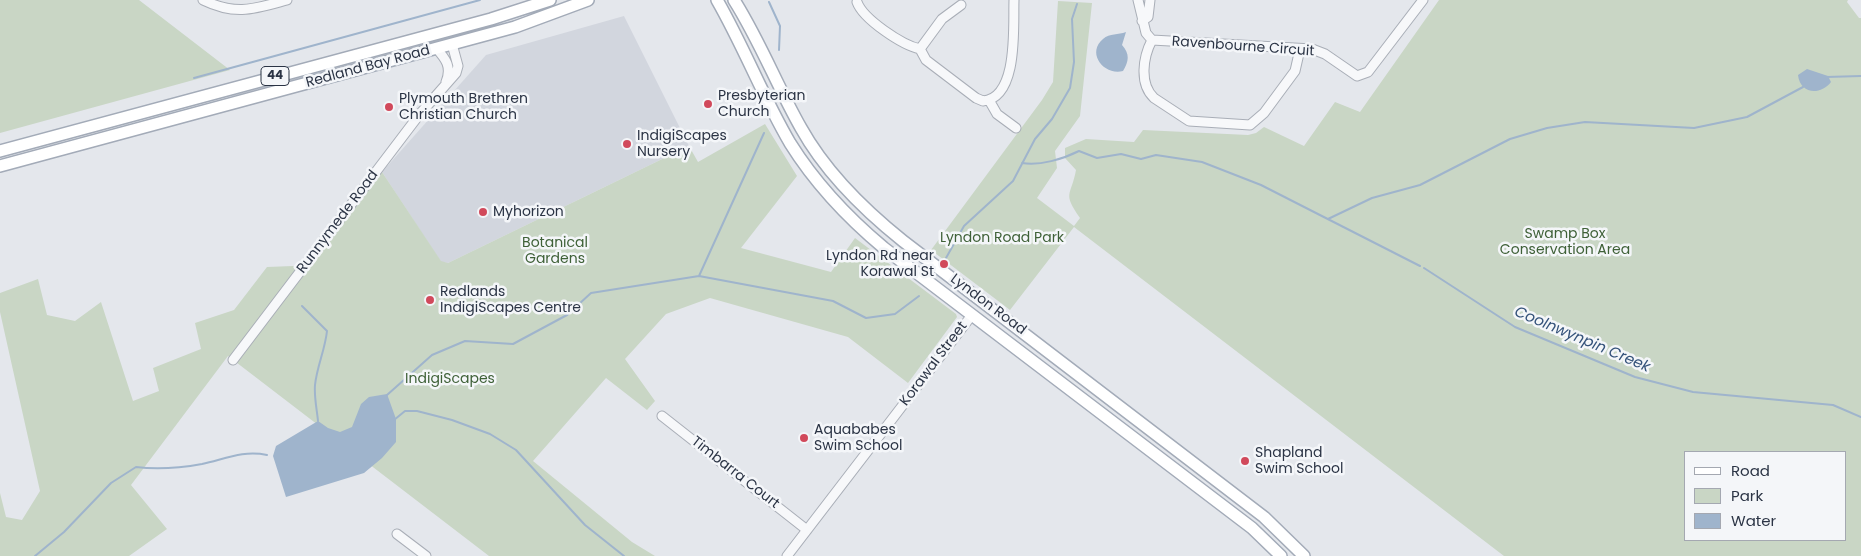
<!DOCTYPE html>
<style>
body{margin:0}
#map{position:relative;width:1861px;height:556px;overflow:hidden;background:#e4e7ec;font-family:Poppins,sans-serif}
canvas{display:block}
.legend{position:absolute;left:1684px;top:451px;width:162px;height:90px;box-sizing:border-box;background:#f4f6f9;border:1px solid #a4a8b1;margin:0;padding:6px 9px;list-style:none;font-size:15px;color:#2b3445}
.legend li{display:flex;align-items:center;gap:10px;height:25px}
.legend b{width:25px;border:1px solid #a4a8b1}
</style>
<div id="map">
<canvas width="1861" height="556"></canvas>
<ul class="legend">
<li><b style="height:6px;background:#fff"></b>Road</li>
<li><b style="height:14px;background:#c9d6c5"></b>Park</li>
<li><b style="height:14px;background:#9fb4cc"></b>Water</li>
</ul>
</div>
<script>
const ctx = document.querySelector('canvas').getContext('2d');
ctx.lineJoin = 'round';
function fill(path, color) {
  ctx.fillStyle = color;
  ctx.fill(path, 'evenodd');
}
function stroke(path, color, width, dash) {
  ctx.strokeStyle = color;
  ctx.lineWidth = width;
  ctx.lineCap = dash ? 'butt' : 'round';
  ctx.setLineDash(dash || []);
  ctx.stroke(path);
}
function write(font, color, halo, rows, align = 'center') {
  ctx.font = font + ' Poppins,sans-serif';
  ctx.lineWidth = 5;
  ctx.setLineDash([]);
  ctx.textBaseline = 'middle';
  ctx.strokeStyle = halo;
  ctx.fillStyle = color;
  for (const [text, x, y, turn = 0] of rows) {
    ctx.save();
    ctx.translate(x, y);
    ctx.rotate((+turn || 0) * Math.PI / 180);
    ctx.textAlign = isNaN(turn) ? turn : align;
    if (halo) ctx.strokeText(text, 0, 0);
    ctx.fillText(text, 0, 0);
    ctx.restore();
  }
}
fill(new Path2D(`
 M624,16L689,146L448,263L441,262L382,172L486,55Z`), '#d2d6de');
fill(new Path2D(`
 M0,0H139L230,70L0,133Z
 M1439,0H1848L1847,2L1859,18H1861V556H1504L1074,227L1010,310L931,250L1042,100L1053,82L1058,1L1092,3L1080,116L1055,151L1057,168L1037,198L1074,226L1080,218C1062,192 1071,197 1076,170L1065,158V148L1086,139L1134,142L1143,130L1248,135L1256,133L1264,127L1304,146L1335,102L1360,112ZM1685,452H1845V540H1685Z
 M765,124L797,176L741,248L831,272L855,238L956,314L957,317L908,383L848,337L710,298L666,314L625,359L655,401L647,410L606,378L533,461L632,542L655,556H489L228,356L131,485L167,529L129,556H0V493L6,517L22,520L40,491L0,312V293L38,279L47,315L75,321L101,302L133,401L159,391L153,368L201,349L195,323L234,310L267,267L293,266L304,273L382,172L441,261L448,263L689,146L698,162Z`), '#c9d6c5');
fill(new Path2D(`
 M1126,32L1122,45C1130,54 1129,61 1123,71C1104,76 1086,53 1103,39C1110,33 1118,35 1126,32Z
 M1807,69L1828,76L1831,82C1820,96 1800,94 1798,75Z
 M387,394L396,419V442L382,458L364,473L286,497L273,456L276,446L318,421L328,428L340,432L352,427L361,404L369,397Z`), '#9fb4cc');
stroke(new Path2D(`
 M769,2L780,26L779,50
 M1826,77L1861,76
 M194,78L480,0
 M1022,163C1040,166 1063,159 1079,151L1097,158L1121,154L1141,159L1156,155L1202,162L1261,185L1420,266
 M1328,219L1372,198L1420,185L1510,139L1547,128L1585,122L1694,128L1747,117L1803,87
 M946,258L964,226L1013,181L1035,139L1052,119L1070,88L1074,62L1072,19L1077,4
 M1424,268L1515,327L1635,377L1693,392L1833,405L1861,417
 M699,276L764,133
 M302,306L327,331C325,350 317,366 315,385C314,397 317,410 318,421
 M387,395L432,355L465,341L513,344L567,315L591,293L699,276L833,301L866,318L895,314L919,296
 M394,420L405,411H417L452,420L490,434L516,450L585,525L624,556
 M35,556L64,532L111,483L136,467C159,470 180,468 202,464C225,459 243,450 267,455`), '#9fb4cc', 2);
const minor = new Path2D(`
 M203,0C236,16 254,9 287,0
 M1138,0L1146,33L1152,40L1312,49L1325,54L1357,76L1368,72L1423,0
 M857,2C863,19 902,45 920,49
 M961,5L942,19L920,49L926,60L976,98L983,101C1019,98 1013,25 1014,0
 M1142,21L1148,17L1150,0
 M1152,40C1143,57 1139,84 1154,98L1189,121L1250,125L1264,113L1295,71L1300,49
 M436,48C446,59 452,67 446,82
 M989,100L997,114L1016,128
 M233,360L419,115L456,73L458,66L452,44
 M662,416L807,530
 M397,534L426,556
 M787,556L972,315`);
const major = new Path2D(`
 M717,0C744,47 763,97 790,143C815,183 848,218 884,248L1252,528L1281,556
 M734,0C760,41 777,86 801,128C826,173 863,209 903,241L1264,517L1304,556
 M0,151L491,19L550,0
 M0,166L515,27L588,0`);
stroke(minor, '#a9aeb7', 11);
stroke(major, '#a3abb8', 14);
stroke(minor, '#f7f8fa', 9);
stroke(major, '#fff', 11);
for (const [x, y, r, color] of [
 [708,104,5,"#d1495b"],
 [389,107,5,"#d1495b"],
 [627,144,5,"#d1495b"],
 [483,212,5,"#d1495b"],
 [944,264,5,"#d1495b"],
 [430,300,5,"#d1495b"],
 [804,438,5,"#d1495b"],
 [1245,461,5,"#d1495b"]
]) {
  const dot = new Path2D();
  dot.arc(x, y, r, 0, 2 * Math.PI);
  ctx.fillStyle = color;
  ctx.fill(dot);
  stroke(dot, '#f4f6f9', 2);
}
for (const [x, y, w] of [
 [275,76,28]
]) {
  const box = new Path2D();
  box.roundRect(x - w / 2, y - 9.5, w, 19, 4);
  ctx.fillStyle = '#f4f6f9';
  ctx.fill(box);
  stroke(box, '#2b3445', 1);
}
write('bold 12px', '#2b3445', null, [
 ["44",275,76]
]);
write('14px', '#2b3445', '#f4f6f9', [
 ["Ravenbourne Circuit",1243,47,4],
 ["Redland Bay Road",368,67,-15],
 ["Runnymede Road",338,222,-53],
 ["Lyndon Road",988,305,37],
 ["Korawal Street",934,364,-53],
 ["Timbarra Court",735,473,38]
]);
write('14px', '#2b3445', '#f4f6f9', [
 ["Presbyterian",718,96],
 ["Church",718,112],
 ["Plymouth Brethren",399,99],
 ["Christian Church",399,115],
 ["IndigiScapes",637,136],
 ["Nursery",637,152],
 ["Myhorizon",493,212],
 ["Lyndon Rd near",934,256,"right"],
 ["Korawal St",934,272,"right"],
 ["Redlands",440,292],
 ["IndigiScapes Centre",440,308],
 ["Aquababes",814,430],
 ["Swim School",814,446],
 ["Shapland",1255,453],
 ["Swim School",1255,469]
], 'left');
write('14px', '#3f6138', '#f4f6f9', [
 ["Swamp Box",1565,234],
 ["Conservation Area",1565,250],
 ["Lyndon Road Park",1002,238],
 ["Botanical",555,243],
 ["Gardens",555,259],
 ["IndigiScapes",450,379]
]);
write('italic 15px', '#34527a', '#f4f6f9', [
 ["Coolnwynpin Creek",1582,340,23]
]);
</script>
